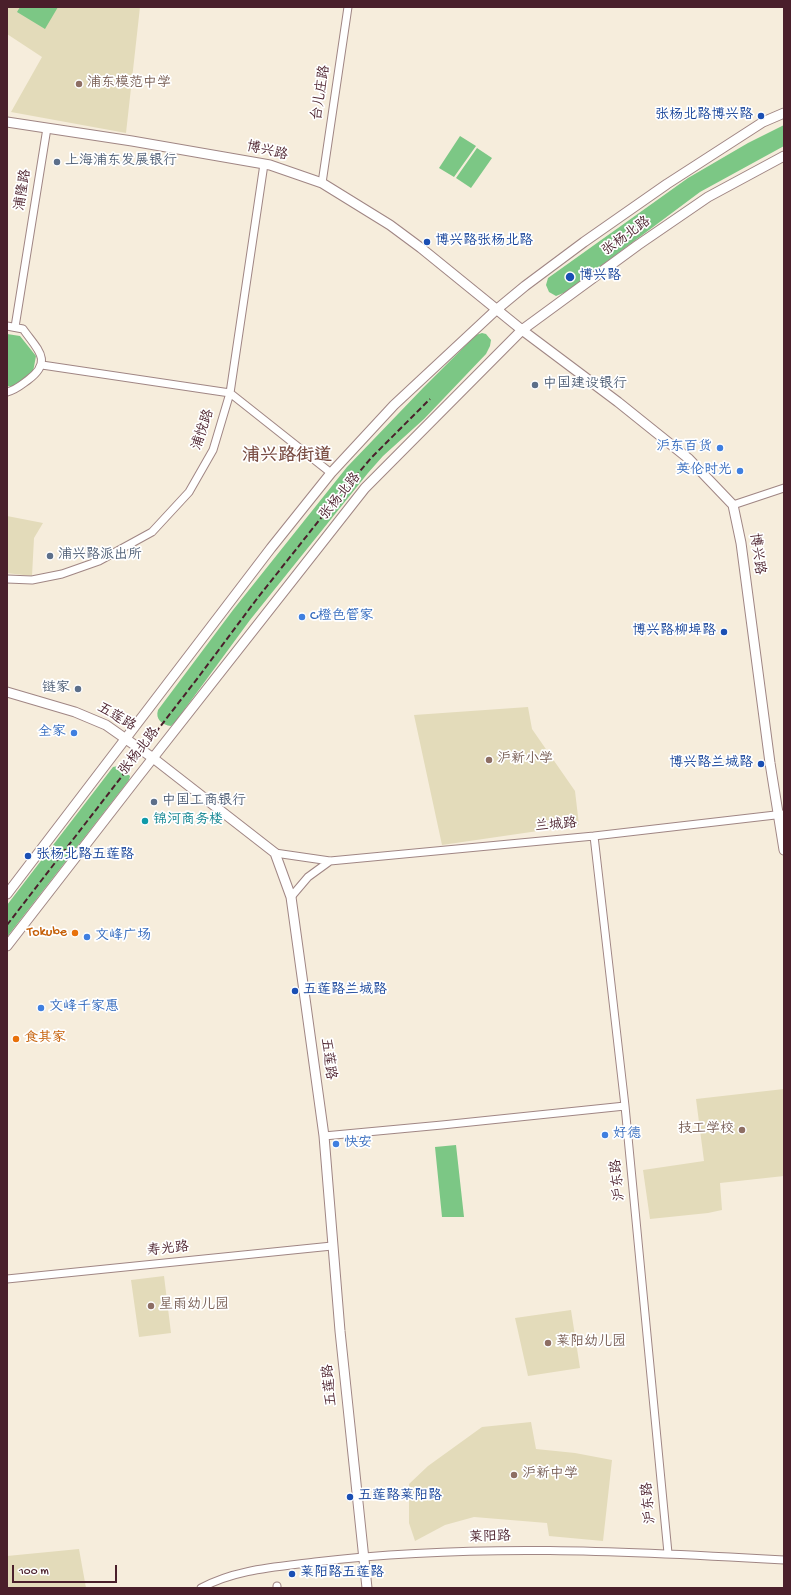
<!DOCTYPE html>
<meta charset="utf-8">
<style>
body{margin:0}
#map{position:relative;width:791px;height:1595px;overflow:hidden;background:#f6eddc;font-family:"Gochi Hand",sans-serif}
canvas{display:block}
.frame{position:absolute;inset:0;border:8px solid #4a1f2b;pointer-events:none}
.scale{position:absolute;left:12px;top:1565px;width:105px;height:18px;box-sizing:border-box;border:2px solid #4a1f2b;border-top:0;padding-left:5px;font-size:12px;line-height:14px;white-space:nowrap;color:#4a1f2b;-webkit-text-stroke:3px #fff;paint-order:stroke}
</style>
<div id="map">
<canvas width="791" height="1595"></canvas>
<div class="frame"></div>
<div class="scale">100 m</div>
</div>
<script>
const ctx = document.querySelector('canvas').getContext('2d');
ctx.lineJoin = 'round';
function fill(path, color) {
  ctx.fillStyle = color;
  ctx.fill(path, 'evenodd');
}
function stroke(path, color, width, dash) {
  ctx.strokeStyle = color;
  ctx.lineWidth = width;
  ctx.lineCap = dash ? 'butt' : 'round';
  ctx.setLineDash(dash || []);
  ctx.stroke(path);
}
function write(font, color, halo, rows, align = 'center') {
  ctx.font = font + ' "Gochi Hand","LXGW WenKai TC",sans-serif';
  ctx.lineWidth = 3.5;
  ctx.setLineDash([]);
  ctx.textBaseline = 'middle';
  ctx.strokeStyle = halo;
  ctx.fillStyle = color;
  for (const [text, x, y, turn = 0] of rows) {
    ctx.save();
    ctx.translate(x, y);
    ctx.rotate((+turn || 0) * Math.PI / 180);
    ctx.textAlign = isNaN(turn) ? turn : align;
    if (halo) ctx.strokeText(text, 0, 0);
    ctx.fillText(text, 0, 0);
    ctx.restore();
  }
}
fill(new Path2D(`
 M9,7H140L126,133L11,112L42,57L7,34V10Z
 M7,516L43,523L34,538L32,576L7,573Z
 M528,707L532,729L575,791L579,825L442,845L414,715Z
 M784,1089V1176L720,1183L722,1210L708,1213L650,1219L643,1170L704,1161L696,1099Z
 M164,1276L171,1333L139,1337L131,1280Z
 M571,1310L580,1368L528,1376L515,1318Z
 M531,1422L536,1449L575,1453L612,1460L603,1541L549,1536L547,1523L474,1517L445,1525L415,1541L409,1523V1484L428,1466L482,1427Z
 M79,1549L86,1588H7V1556Z`), '#e3dbba');
fill(new Path2D(`
 M20,7H58L45,29L17,12Z
 M784,125V146L700,192L566,292L556,296L549,292L546,285L548,278L688,178L748,143Z
 M460,136L476,146L454,177L439,168Z
 M477,148L492,158L471,188L456,178Z
 M482,333L486,334L491,340L490,346L486,354L424,419L383,456L368,473L250,620L176,721L171,726C162,725 155,719 158,710L233,610L347,467L423,388L476,335Z
 M7,334L20,336L36,356L33,372L12,387L7,386Z
 M118,766L130,776L129,780L7,937V905L113,767Z
 M456,1145L464,1217H442L435,1147Z`), '#7cc785');
const street = new Path2D(`
 M322,183L348,7
 M7,326L23,329C37,349 54,361 28,380C21,385 16,390 7,392
 M15,327L47,128
 M42,365L230,393L331,473
 M733,505L784,488
 M7,579L32,580L62,574L99,561L152,532L189,492L213,450L230,393L264,164
 M594,836L625,1106L668,1553
 M275,853L330,861L594,836L784,814
 M291,897L308,877L330,861
 M324,1136L442,1125L625,1106
 M7,1279L332,1246
 M201,1588C236,1569 277,1567 315,1562C471,1543 628,1551 784,1560
 M277,1588V1586`);
const secondary = new Path2D(`
 M7,122L132,141L270,165L322,183L390,225L421,248L522,330L618,402L689,459L733,505L741,543L770,763L784,850
 M7,692L75,712L106,725L153,758L275,853L291,897L324,1136L340,1331L367,1588
 M7,894L271,548L331,473L394,405L496,310L525,286L584,242L667,184L763,122L784,113
 M7,946L138,777L365,488L522,330L638,245L708,197L784,156`);
stroke(street, '#a08684', 9);
stroke(secondary, '#a08684', 11);
stroke(street, '#fff', 7);
stroke(secondary, '#fff', 9);
stroke(new Path2D(`
 M7,925L200,675L256,600L336,499L372,457L430,399`), '#4a1f2b', 2, [6, 3]);
for (const [x, y, r, color] of [
 [79,84,4,"#8d6e63"],
 [761,116,4,"#1a4fb4"],
 [57,162,4,"#5c6f8a"],
 [427,242,4,"#1a4fb4"],
 [570,277,5,"#1a4fb4"],
 [535,385,4,"#5c6f8a"],
 [720,448,4,"#3f7fe0"],
 [740,471,4,"#3f7fe0"],
 [50,556,4,"#5c6f8a"],
 [302,617,4,"#3f7fe0"],
 [724,632,4,"#1a4fb4"],
 [78,689,4,"#5c6f8a"],
 [74,733,4,"#3f7fe0"],
 [489,760,4,"#8d6e63"],
 [761,764,4,"#1a4fb4"],
 [154,802,4,"#5c6f8a"],
 [145,821,4,"#0f9aa8"],
 [28,856,4,"#1a4fb4"],
 [75,933,4,"#e8710a"],
 [87,937,4,"#3f7fe0"],
 [295,991,4,"#1a4fb4"],
 [41,1008,4,"#3f7fe0"],
 [16,1039,4,"#e8710a"],
 [742,1130,4,"#8d6e63"],
 [605,1135,4,"#3f7fe0"],
 [336,1144,4,"#3f7fe0"],
 [151,1306,4,"#8d6e63"],
 [548,1343,4,"#8d6e63"],
 [514,1475,4,"#8d6e63"],
 [350,1497,4,"#1a4fb4"],
 [292,1574,4,"#1a4fb4"]
]) {
  const dot = new Path2D();
  dot.arc(x, y, r, 0, 2 * Math.PI);
  ctx.fillStyle = color;
  ctx.fill(dot);
  stroke(dot, '#fff', 1.5);
}
write('14px', '#785e54', '#fff', [
 ["浦东模范中学",87,84],
 ["沪新小学",497,760],
 ["技工学校",734,1130,"right"],
 ["星雨幼儿园",159,1306],
 ["莱阳幼儿园",556,1343],
 ["沪新中学",522,1475]
], 'left');
write('14px', '#4a1f2b', '#fff', [
 ["台儿庄路",322,93,-81],
 ["博兴路",267,152,13],
 ["浦隆路",24,190,-81],
 ["张杨北路",627,237,-36],
 ["浦悦路",204,430,-71],
 ["张杨北路",341,497,-51],
 ["博兴路",756,554,82],
 ["五莲路",116,718,30],
 ["张杨北路",140,752,-52],
 ["兰城路",556,826,-5],
 ["五莲路",327,1059,82],
 ["沪东路",619,1180,-96],
 ["寿光路",168,1250,-6],
 ["五莲路",331,1385,-96],
 ["沪东路",650,1503,-95],
 ["莱阳路",490,1538,-2]
]);
write('14px', '#164399', '#fff', [
 ["张杨北路博兴路",753,116,"right"],
 ["博兴路张杨北路",435,242],
 ["博兴路",579,277],
 ["博兴路柳埠路",716,632,"right"],
 ["博兴路兰城路",753,764,"right"],
 ["张杨北路五莲路",36,856],
 ["五莲路兰城路",303,991],
 ["五莲路莱阳路",358,1497],
 ["莱阳路五莲路",300,1574]
], 'left');
write('14px', '#4e5e75', '#fff', [
 ["上海浦东发展银行",65,162],
 ["中国建设银行",543,385],
 ["浦兴路派出所",58,556],
 ["链家",70,689,"right"],
 ["中国工商银行",162,802]
], 'left');
write('14px', '#366cbe', '#fff', [
 ["沪东百货",712,448,"right"],
 ["英伦时光",732,471,"right"],
 ["C橙色管家",310,617],
 ["全家",66,733,"right"],
 ["文峰广场",95,937],
 ["文峰千家惠",49,1008],
 ["好德",613,1135],
 ["快安",344,1144]
], 'left');
write('14px', '#0d838f', '#fff', [
 ["锦河商务楼",153,821]
], 'left');
write('14px', '#c56008', '#fff', [
 ["Tokube",67,933],
 ["食其家",24,1039,"left"]
], 'right');
write('bold 18px', '#794c42', '#fff', [
 ["浦兴路街道",287,457]
]);
</script>
